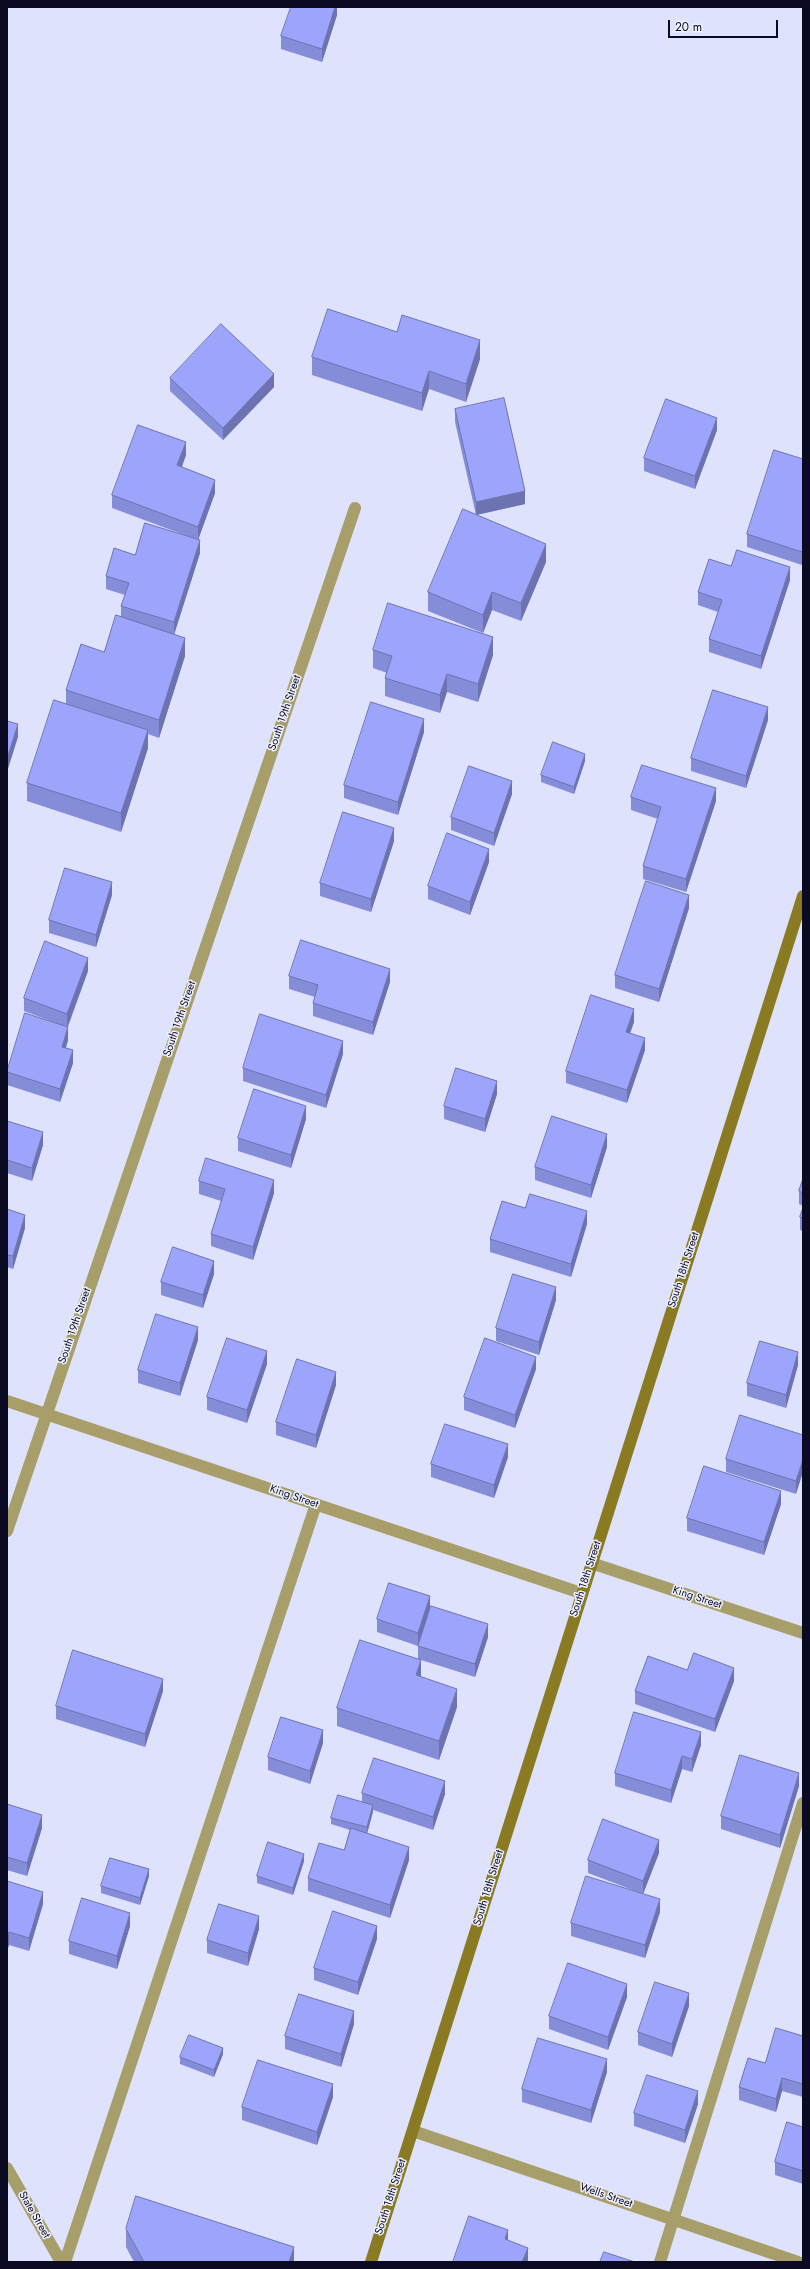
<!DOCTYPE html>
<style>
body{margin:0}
#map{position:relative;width:810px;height:2269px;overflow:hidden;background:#dee2fd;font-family:Jost,sans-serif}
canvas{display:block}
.frame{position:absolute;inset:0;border:8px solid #0a0b22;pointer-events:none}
.scale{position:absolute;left:668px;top:20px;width:110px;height:18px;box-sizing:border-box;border:2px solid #0a0b22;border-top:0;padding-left:5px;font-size:12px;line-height:14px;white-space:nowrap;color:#0a0b22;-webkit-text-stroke:3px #eef1fe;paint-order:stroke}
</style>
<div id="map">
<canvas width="810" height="2269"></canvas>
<div class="frame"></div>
<div class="scale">20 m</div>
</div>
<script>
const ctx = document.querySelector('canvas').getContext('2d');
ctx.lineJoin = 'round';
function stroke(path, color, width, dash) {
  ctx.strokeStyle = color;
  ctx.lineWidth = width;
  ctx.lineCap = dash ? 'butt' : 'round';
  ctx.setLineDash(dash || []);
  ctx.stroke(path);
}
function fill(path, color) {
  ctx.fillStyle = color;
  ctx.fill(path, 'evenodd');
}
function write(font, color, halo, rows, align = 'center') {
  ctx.font = font + ' Jost,sans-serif';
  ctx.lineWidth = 3;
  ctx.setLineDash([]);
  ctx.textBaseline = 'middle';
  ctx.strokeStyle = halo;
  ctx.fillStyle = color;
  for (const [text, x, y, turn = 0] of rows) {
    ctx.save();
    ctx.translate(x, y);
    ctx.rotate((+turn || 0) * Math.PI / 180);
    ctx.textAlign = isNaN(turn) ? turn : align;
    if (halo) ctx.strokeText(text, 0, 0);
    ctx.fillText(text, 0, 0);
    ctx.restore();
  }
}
stroke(new Path2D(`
 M65,2262L316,1504
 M660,2262L803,1803`), '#a79e6a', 12);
stroke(new Path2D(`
 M7,1401L581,1593
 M7,1531L355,508
 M591,1563L803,1633
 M413,2131L798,2262
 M7,2168L61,2262`), '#a79e6a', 12);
stroke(new Path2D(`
 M371,2262L803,896`), '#8a7a21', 12);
fill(new Path2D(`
 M337,7V15L322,62L281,49V36Z
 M397,332L480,359L466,402L429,389L422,411L312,375V357Z
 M170,378L274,387L223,440L170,391Z
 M455,409L525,504L476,515L546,562L521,621L492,610L483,633L428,611V592L476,515L455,422Z
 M717,430L695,489L644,471V458Z
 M186,455L182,467L215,493L198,540L112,508V495Z
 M803,459L802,565L747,547V534Z
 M200,553L174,634L185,656L159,738L148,734V748L121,832L27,801V783L66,704V690L104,652L121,617V606L125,595L106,589V576L135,555Z
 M790,580L761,669L709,652V639L718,612L698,605V592Z
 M373,650L493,655L478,702L447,692L440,713L385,696V678L387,673L373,668Z
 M768,720L746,788L691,771V758Z
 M424,732L398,815L344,798V785Z
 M585,761L574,794L541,782V775Z
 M512,794L494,846L451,830V817Z
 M631,797L716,801L686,892L643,879V866L658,819L631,810Z
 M394,841L371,912L320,896V883Z
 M489,862L470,915L428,899V886Z
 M112,895L96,947L49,933V920Z
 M689,908L659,1002L615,988V975Z
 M88,971L68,1027V1040L66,1048L73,1063L60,1102L7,1085V1071L56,1023L24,1011V998Z
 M289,976L390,982L373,1035L313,1016V1003L315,997L289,989Z
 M634,1022L630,1033L645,1050L627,1103L566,1083V1071Z
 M343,1054L326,1108L243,1081V1068Z
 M497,1094L485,1132L444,1119V1106Z
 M306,1119L291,1168L238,1151V1138Z
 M7,1121L43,1145L32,1181L7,1173Z
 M607,1147L591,1198L535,1180V1167Z
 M803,1179V1206L799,1204V1191Z
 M199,1181L274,1193L253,1260L211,1246V1234L221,1201L199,1194Z
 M525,1208L587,1224L571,1277L490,1252V1239Z
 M803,1208V1231L800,1230V1217Z
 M7,1209L25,1228L13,1269L7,1267Z
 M214,1274L203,1308L161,1295V1282Z
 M556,1300L539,1355L496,1341V1328Z
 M198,1340L180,1396L138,1383V1370Z
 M267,1364L247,1423L207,1410V1397Z
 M798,1365L786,1408L747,1396V1383Z
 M536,1369L515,1428L464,1410V1397Z
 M336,1385L316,1448L276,1435V1422Z
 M803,1435L796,1494L726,1472V1459Z
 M508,1457L494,1498L431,1477V1464Z
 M781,1504L764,1555L687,1531V1518Z
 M430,1608L488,1637L475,1677L418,1659V1646L424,1626L418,1646L377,1632V1619Z
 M687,1670L734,1681L715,1732L635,1704V1691Z
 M163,1691L145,1747L56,1719V1706Z
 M457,1707L439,1760L337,1726V1708Z
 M323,1743L310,1784L268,1770V1757Z
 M701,1745L692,1772L682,1769L671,1803L615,1786V1773Z
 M799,1786L780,1848L721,1829V1816Z
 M362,1793L445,1794L433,1830L373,1810L367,1833L409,1860L390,1918L308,1891V1878L344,1850L350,1830L331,1824V1818L362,1802Z
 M7,1804L42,1828L27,1876L7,1870Z
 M659,1853L643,1894L588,1873V1860Z
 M304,1861L293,1895L257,1883V1876Z
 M149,1876L140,1905L101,1893V1886Z
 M7,1881L43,1904L29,1951L9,1945L7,1951Z
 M660,1912L645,1958L571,1936V1923Z
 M130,1926L117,1969L69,1954V1941Z
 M259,1929L248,1966L207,1953V1940Z
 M377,1939L358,1995L314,1980V1968Z
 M627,1997L608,2050L549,2029V2016Z
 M689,2006L672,2057L638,2045V2032Z
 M354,2024L341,2067L285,2049V2036Z
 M803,2036V2097L782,2091L776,2112L739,2100V2087L765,2063Z
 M223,2054L214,2077L180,2064V2057Z
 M607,2072L591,2123L522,2102V2089Z
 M333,2097L317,2145L242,2120V2107Z
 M698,2104L685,2143L634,2126V2113Z
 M803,2127V2184L775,2175V2162Z
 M126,2229L294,2262H134L126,2247Z`), '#868dd8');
fill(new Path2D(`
 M335,7H337V15L322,62V49Z
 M480,340V359L466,402V384Z
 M429,371V389L422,411V393Z
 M274,374V387L223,440V428Z
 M717,418V430L695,489V476Z
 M186,442V455L177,478V465Z
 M215,480V493L198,540V527Z
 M525,491V504L476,515V502Z
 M200,540V553L174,635V622Z
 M546,544V562L521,621V603Z
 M803,549V562L802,565V552Z
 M790,567V580L761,669V656Z
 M492,592V610L483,633V615Z
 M493,637V655L478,702V684Z
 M185,638V656L159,738V720Z
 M447,674V692L440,713V695Z
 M768,707V720L746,788V776Z
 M424,719V732L398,815V802Z
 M18,724V737L7,772V759Z
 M148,730V748L121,832V813Z
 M585,754V761L574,794V787Z
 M512,781V794L494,846V833Z
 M716,788V801L686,892V879Z
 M394,828V841L371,912V899Z
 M489,849V862L470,915V902Z
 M112,882V895L96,947V935Z
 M689,895V908L659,1002V989Z
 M88,958V971L67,1027V1014Z
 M390,969V982L373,1035V1022Z
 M634,1009V1022L626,1045V1032Z
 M68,1027V1040L62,1060V1047Z
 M645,1038V1050L627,1103V1090Z
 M343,1041V1054L326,1108V1095Z
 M73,1050V1063L60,1102V1089Z
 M497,1081V1094L485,1132V1119Z
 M306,1106V1119L291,1168V1155Z
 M43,1132V1145L32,1181V1168Z
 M607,1134V1147L591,1198V1185Z
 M274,1180V1193L253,1260V1247Z
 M587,1211V1224L571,1277V1264Z
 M25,1215V1228L13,1269V1256Z
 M214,1261V1274L203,1308V1295Z
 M556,1287V1300L539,1355V1342Z
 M198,1327V1340L180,1396V1383Z
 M267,1351V1364L247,1423V1410Z
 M798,1352V1365L786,1408V1395Z
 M536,1357V1369L515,1428V1415Z
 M336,1372V1385L316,1448V1435Z
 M508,1444V1457L494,1498V1485Z
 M803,1459V1472L796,1494V1481Z
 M781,1491V1504L764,1555V1542Z
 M430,1596V1609L418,1646V1633Z
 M488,1624V1637L475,1677V1664Z
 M421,1660V1678L416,1675Z
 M734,1668V1681L715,1732V1719Z
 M163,1679V1691L145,1747V1734Z
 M457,1689V1707L439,1760V1741Z
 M323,1730V1743L310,1784V1771Z
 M701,1732V1745L692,1772V1759Z
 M682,1756V1769L671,1803V1790Z
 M799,1773V1786L780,1848V1835Z
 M445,1781V1794L433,1830V1817Z
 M373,1805V1812L367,1834V1827Z
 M42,1815V1828L27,1876V1863Z
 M659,1840V1853L643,1894V1881Z
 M409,1847V1860L390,1918V1905Z
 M304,1854V1861L293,1895V1888Z
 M149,1869V1876L140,1905V1898Z
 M43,1892V1904L29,1951V1938Z
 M660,1899V1912L645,1958V1945Z
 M130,1913V1926L117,1969V1956Z
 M259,1916V1929L248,1966V1953Z
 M377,1926V1939L358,1995V1982Z
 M9,1932V1945L7,1951V1938Z
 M627,1984V1997L608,2050V2037Z
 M689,1993V2006L672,2057V2044Z
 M354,2011V2024L341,2067V2054Z
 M223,2048V2054L214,2077V2070Z
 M607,2059V2072L591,2123V2110Z
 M782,2078V2091L776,2112V2099Z
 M333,2084V2097L317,2145V2132Z
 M698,2091V2104L685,2143V2130Z
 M508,2230V2243L505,2239Z
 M294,2247V2262H289Z
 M528,2248V2261L527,2262H522Z`), '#6d73b0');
const building = new Path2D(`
 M291,7H335L322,49L281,36Z
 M328,309L397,332L402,315L480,340L466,384L429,371L422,393L312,357Z
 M221,324L274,374L223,428L170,378Z
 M504,398L525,491L476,502L455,409Z
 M666,399L717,418L695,476L644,458Z
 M138,425L186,442L177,465L215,480L198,527L112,495Z
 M774,450L803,459V549L802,552L747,534Z
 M463,509L546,544L521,603L492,592L483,615L428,592Z
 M145,523L200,540L174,622L121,606L129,583L106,576L114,548L135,555Z
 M737,550L790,567L761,656L709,639L722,600L698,592L709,559L731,566Z
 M388,603L493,637L478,684L447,674L440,695L385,678L392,656L373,650Z
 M116,615L185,638L159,720L66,690L81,644L104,652Z
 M713,690L768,707L746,776L691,758Z
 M54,700L148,730L121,813L27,783Z
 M371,702L424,719L398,802L344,785Z
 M7,721L18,724L7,759Z
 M553,742L585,754L574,787L541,775Z
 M642,765L716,788L686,879L643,866L661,807L631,797Z
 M469,766L512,781L494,833L451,817Z
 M343,812L394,828L371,899L320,883Z
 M447,833L489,849L470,902L428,886Z
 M65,868L112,882L96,935L49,920Z
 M646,881L689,895L659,989L615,975Z
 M301,940L390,969L373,1022L313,1003L318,985L289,976Z
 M45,941L88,958L67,1014L24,998Z
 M591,995L634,1009L626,1032L645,1038L627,1090L566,1071Z
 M25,1013L68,1027L62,1047L73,1050L60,1089L7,1072Z
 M260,1014L343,1041L326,1095L243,1068Z
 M456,1068L497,1081L485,1119L444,1106Z
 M254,1089L306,1106L291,1155L238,1138Z
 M552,1116L607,1134L591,1185L535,1167Z
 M7,1121L43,1132L32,1168L7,1160Z
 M206,1158L274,1180L253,1247L211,1234L225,1189L199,1181Z
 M803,1179V1193L799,1191Z
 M530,1194L587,1211L571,1264L490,1239L502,1201L525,1208Z
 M803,1208V1218L800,1217Z
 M7,1209L25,1215L13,1256L7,1255Z
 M173,1247L214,1261L203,1295L161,1282Z
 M513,1274L556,1287L539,1342L496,1328Z
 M156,1314L198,1327L180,1383L138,1370Z
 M227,1338L267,1351L247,1410L207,1397Z
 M485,1338L536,1357L515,1415L464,1397Z
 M760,1341L798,1352L786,1395L747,1383Z
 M297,1359L336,1372L316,1435L276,1422Z
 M740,1415L803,1435V1459L796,1481L726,1459Z
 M445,1424L508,1444L494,1485L431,1464Z
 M704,1466L781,1491L764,1542L687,1518Z
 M389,1583L430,1596L418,1633L377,1619Z
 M431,1606L488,1624L475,1664L418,1646Z
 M360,1640L421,1660L416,1675L457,1689L439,1741L337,1708Z
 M73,1650L163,1679L145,1734L56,1706Z
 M694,1653L734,1668L715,1719L635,1691L648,1656L687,1670Z
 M634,1712L701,1732L692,1759L682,1756L671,1790L615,1773Z
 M281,1717L323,1730L310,1771L268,1757Z
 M740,1755L799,1773L780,1835L721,1816Z
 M374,1758L445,1781L433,1817L362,1793Z
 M338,1795L373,1805L367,1827L331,1818Z
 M7,1804L42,1815L27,1863L7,1857Z
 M603,1819L659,1840L643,1881L588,1860Z
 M351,1828L409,1847L390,1905L308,1878L319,1843L344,1850Z
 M268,1842L304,1854L293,1888L257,1876Z
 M110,1858L149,1869L140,1898L101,1886Z
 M586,1876L660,1899L645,1945L571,1923Z
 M7,1881L43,1892L29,1938L9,1932L7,1938Z
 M82,1898L130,1913L117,1956L69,1941Z
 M219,1904L259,1916L248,1953L207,1940Z
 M333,1911L377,1926L358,1982L314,1968Z
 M568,1963L627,1984L608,2037L549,2016Z
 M655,1982L689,1993L672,2044L638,2032Z
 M299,1994L354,2011L341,2054L285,2036Z
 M776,2028L803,2036V2084L782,2078L776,2099L739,2087L748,2058L765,2063Z
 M189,2035L223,2048L214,2070L180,2057Z
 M538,2038L607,2059L591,2110L522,2089Z
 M258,2060L333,2084L317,2132L242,2107Z
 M647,2075L698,2091L685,2130L634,2113Z
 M787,2122L803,2127V2171L775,2162Z
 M136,2196L294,2247L289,2262H144L126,2229Z
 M469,2216L508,2230L505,2239L528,2248L522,2262H453Z
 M604,2252L635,2262H600Z`);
fill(building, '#9ca4fb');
stroke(building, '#6d73b0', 1);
write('11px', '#0a0b22', '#eef1fe', [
 ["South 19th Street",285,713,-71],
 ["South 19th Street",180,1019,-71],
 ["South 18th Street",684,1270,-72],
 ["South 19th Street",75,1326,-71],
 ["King Street",294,1497,19],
 ["South 18th Street",586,1579,-72],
 ["King Street",697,1598,18],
 ["South 18th Street",489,1888,-73],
 ["Wells Street",606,2196,19],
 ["South 18th Street",391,2197,-72],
 ["State Street",34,2215,60]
]);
</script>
